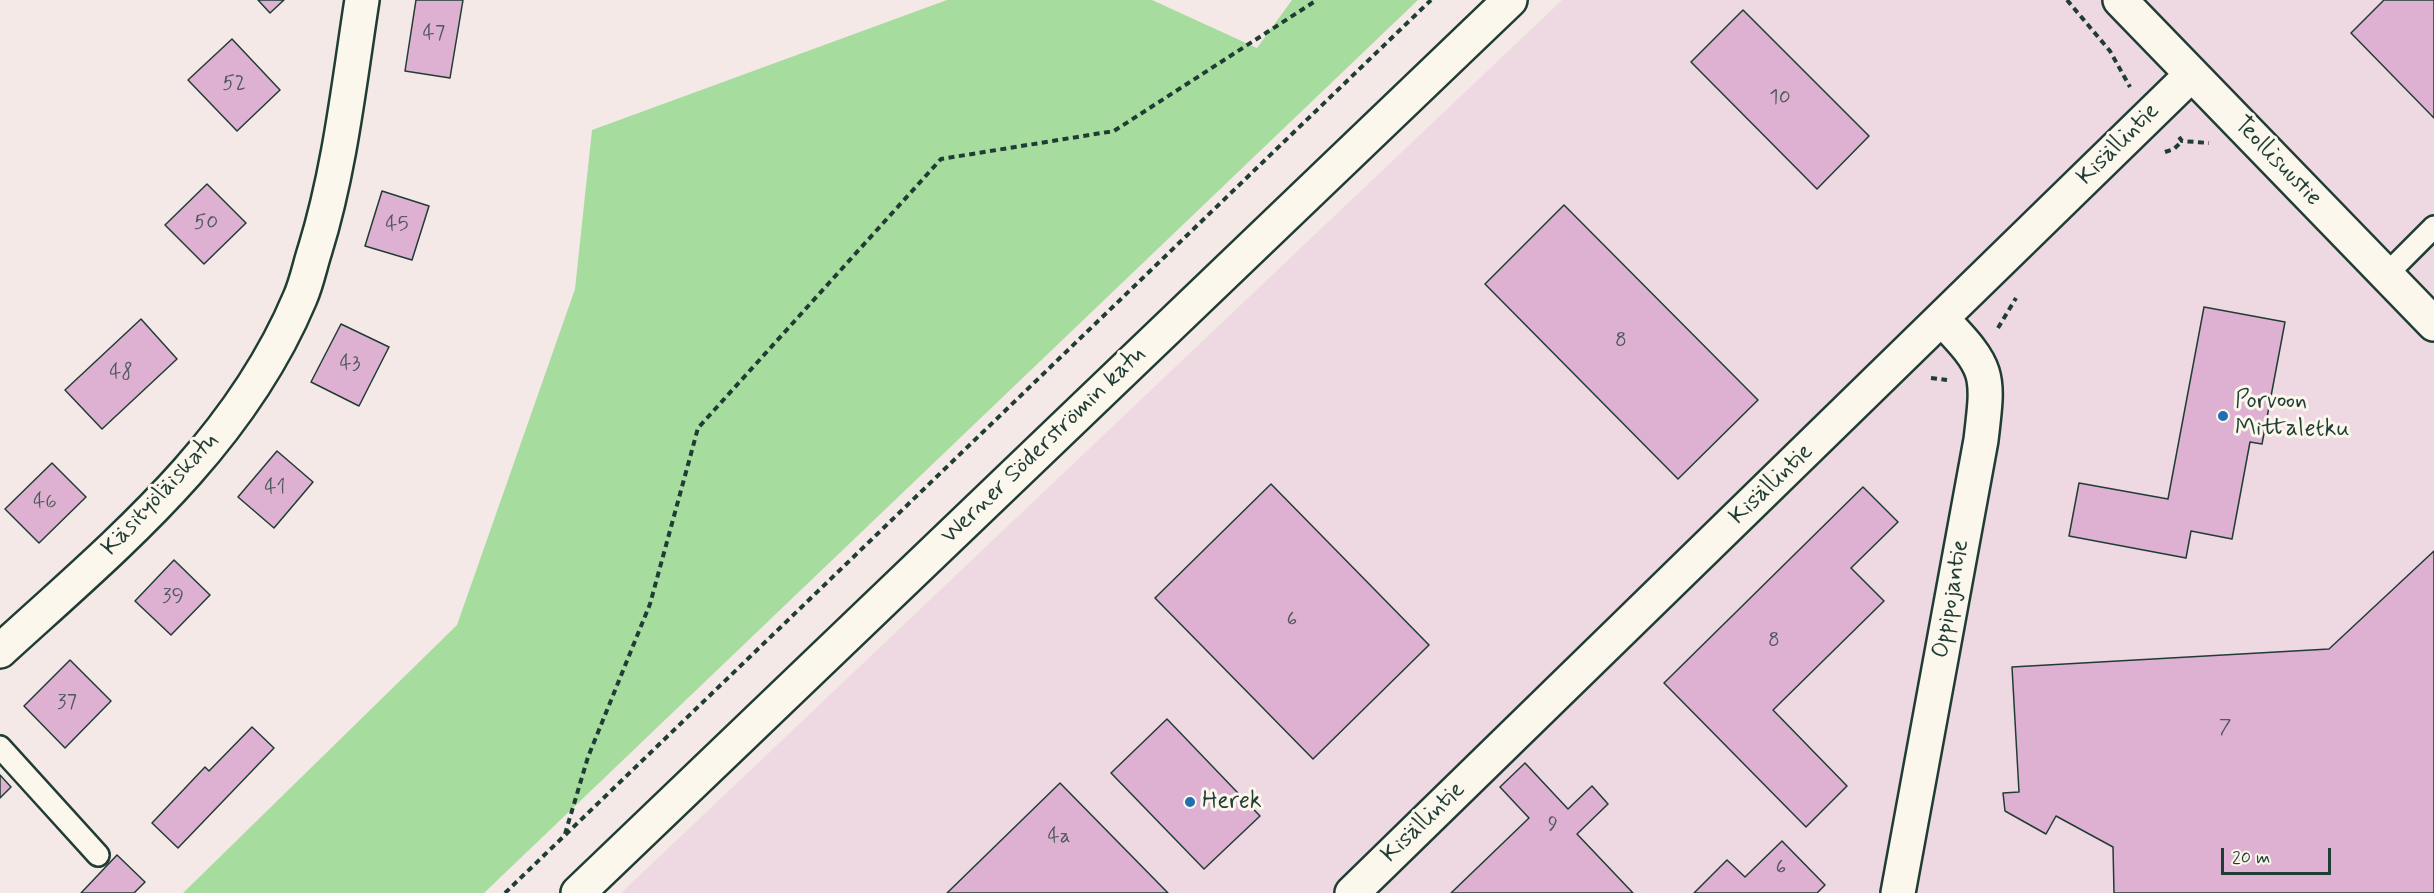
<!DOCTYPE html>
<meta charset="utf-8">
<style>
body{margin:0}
#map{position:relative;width:2434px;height:893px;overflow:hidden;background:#f5e9e7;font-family:Mynerve,sans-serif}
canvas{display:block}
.scale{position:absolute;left:2221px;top:848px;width:110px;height:27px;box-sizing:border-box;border:3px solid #1f3d34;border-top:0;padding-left:8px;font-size:18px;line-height:21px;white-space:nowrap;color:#1f3d34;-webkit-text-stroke:4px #fbf7ec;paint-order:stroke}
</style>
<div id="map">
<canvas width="2434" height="893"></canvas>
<div class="scale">20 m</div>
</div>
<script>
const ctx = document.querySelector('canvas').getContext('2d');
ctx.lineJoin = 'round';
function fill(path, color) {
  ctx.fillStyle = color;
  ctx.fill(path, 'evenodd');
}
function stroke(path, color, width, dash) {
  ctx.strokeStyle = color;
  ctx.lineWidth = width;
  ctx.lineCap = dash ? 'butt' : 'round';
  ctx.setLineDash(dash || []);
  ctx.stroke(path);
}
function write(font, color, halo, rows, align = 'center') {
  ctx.font = font + ' Mynerve,sans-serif';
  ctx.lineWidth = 6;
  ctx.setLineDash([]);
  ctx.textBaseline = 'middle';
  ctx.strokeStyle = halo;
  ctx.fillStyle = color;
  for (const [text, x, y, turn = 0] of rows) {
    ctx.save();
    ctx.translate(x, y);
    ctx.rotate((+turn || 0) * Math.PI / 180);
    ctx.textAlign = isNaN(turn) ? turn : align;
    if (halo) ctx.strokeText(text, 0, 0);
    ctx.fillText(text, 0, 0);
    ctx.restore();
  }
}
fill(new Path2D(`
 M1562,0H2434V893H621Z`), '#eed8e1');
fill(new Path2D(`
 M947,0H1152L1257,48L1292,0H1418L484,893H183L457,625L575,289L592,130Z`), '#a7dc9f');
const building = new Path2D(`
 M258,0H284L270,13Z
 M416,0H463L450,78L405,71Z
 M2384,0H2434V118L2351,33Z
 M1743,10L1869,136L1817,189L1691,62Z
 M232,39L280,90L237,131L188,80Z
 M207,184L246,223L204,264L165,225Z
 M382,191L429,206L412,260L365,246Z
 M1564,205L1758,400L1678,479L1485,284Z
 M2204,307L2285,322L2262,444L2250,442L2232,539L2191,531L2186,558L2069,536L2079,483L2168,499Z
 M141,319L177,359L102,429L65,390Z
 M341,324L389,347L359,406L311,382Z
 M277,451L313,482L274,528L238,497Z
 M52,463L86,497L39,543L5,509Z
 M1271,484L1429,645L1313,759L1155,598Z
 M1863,487L1898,522L1851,568L1884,601L1773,710L1847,786L1806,827L1664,683Z
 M2434,551V893H2114L2113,847L2056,816L2046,834L2005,811L2003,793L2019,792L2012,667L2329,649Z
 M174,560L210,595L171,635L135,601Z
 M70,660L111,701L65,748L24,706Z
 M1167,719L1260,816L1204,869L1111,773Z
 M252,727L274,748L178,848L152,823L205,767L209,771Z
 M1525,763L1568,809L1592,786L1608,804L1577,834L1633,893H1451L1529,818L1500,787Z
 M0,775L11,787L0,798Z
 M1060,783L1168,893H947Z
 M1782,841L1825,885L1817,893H1694L1727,860L1745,877Z
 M117,855L145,882L134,893H81Z`);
fill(building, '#deb1d3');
stroke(building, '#1f3d34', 1.5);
const service = new Path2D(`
 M2386,275L2434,227
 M0,747L98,855`);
const minor = new Path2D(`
 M2120,0L2434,324
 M0,651C116,545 238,446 300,298C307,282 310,265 315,250C340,169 349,84 362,0
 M1352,893L2191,75
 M1898,893L1981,440C1989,373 1990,369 1942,319`);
const tertiary = new Path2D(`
 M578,893L1510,0`);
stroke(service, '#1f3d34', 26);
stroke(minor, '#1f3d34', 38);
stroke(tertiary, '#1f3d34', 38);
stroke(new Path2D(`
 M2067,0L2110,51L2130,87
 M2179,137L2182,141L2209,143
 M2165,152L2174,149L2182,141
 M1998,328L2016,298
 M1931,378L1947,380
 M565,834L588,757L650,604L698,428L941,159L1114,131L1317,0
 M505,893L1431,0`), '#1f3d34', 4, [6, 4.5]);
stroke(service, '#fbf7ec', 21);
stroke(minor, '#fbf7ec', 33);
stroke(tertiary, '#fbf7ec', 33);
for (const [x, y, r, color] of [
 [2223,416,6,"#1f6fb2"],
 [1190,802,6,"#1f6fb2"]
]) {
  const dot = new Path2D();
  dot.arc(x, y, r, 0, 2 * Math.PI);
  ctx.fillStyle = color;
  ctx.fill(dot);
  stroke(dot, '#fbf7ec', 2);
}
write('21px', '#4f5a5c', null, [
 ["47",434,35],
 ["52",234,85],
 ["10",1780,99],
 ["50",206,224],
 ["45",397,226],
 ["8",1621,342],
 ["43",350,365],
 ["48",121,374],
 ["41",275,489],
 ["46",45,503],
 ["39",173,598],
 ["6",1292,621],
 ["8",1774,642],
 ["37",67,704],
 ["7",2225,729],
 ["9",1553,826],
 ["4a",1059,838],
 ["6",1781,869]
]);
write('24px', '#1f3d34', '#fbf7ec', [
 ["Kisällintie",2119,145,-45],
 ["Teollisuustie",2277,162,46],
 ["Werner Söderströmin katu",1044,446,-44],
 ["Kisällintie",1772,485,-44],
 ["Käsityöläiskatu",161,495,-47],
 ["Oppipojantie",1952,599,-80],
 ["Kisällintie",1424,823,-44]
]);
write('24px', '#1f3d34', '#fbf7ec', [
 ["Porvoon",2235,402],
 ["Mittaletku",2235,430],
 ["Herek",1202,802]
], 'left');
</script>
